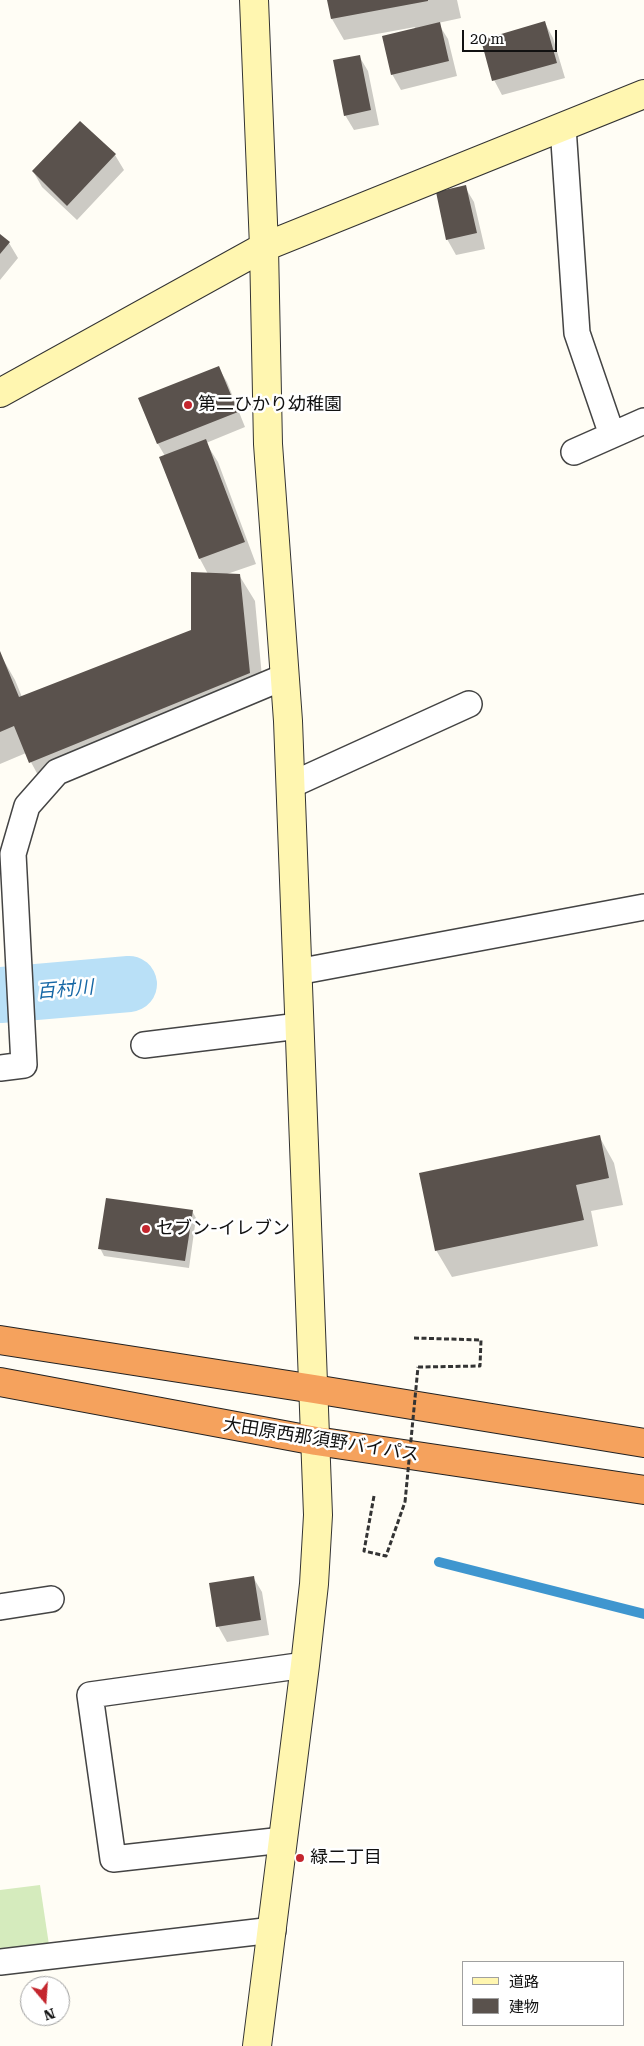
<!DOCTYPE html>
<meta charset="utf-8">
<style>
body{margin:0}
#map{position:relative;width:644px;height:2046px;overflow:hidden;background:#fffdf5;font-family:"Roboto Serif","Noto Sans JP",serif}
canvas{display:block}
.legend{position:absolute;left:462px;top:1961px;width:162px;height:65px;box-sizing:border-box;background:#fff;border:1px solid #a0a0a0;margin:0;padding:6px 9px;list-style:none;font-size:15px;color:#111}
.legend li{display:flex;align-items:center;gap:10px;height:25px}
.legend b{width:25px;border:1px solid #a0a0a0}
.north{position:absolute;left:20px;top:1976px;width:50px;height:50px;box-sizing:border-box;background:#fff;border:1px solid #a0a0a0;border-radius:50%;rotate:162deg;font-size:14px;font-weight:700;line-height:20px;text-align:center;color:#111}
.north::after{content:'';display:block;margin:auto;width:18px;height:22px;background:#c4262e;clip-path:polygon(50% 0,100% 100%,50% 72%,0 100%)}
.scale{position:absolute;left:462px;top:30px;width:95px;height:22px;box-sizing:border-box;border:2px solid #111;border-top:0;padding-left:6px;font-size:15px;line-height:18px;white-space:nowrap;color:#111;-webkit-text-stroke:4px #fff;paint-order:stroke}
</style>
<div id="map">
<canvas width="644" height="2046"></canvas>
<ul class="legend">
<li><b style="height:6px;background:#fff6b0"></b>道路</li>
<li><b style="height:14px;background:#5a524d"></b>建物</li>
</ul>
<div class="north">N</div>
<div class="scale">20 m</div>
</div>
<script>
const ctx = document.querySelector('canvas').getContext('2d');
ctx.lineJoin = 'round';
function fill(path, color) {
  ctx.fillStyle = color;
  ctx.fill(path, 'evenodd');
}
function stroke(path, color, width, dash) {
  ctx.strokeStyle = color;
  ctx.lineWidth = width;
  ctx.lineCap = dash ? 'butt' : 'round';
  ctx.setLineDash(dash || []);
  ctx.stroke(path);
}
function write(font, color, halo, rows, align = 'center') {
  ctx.font = font + ' "Roboto Serif","Noto Sans JP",serif';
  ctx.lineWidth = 5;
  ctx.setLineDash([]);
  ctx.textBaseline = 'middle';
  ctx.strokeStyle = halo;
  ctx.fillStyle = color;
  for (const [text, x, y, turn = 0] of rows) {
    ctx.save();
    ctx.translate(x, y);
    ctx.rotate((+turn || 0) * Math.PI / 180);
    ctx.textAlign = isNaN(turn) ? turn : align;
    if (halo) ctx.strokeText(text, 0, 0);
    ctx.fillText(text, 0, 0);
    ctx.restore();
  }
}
fill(new Path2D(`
 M40,1885L49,1945L0,1948V1890Z`), '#d5ebbd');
fill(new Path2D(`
 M329,0H457L461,18L438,23L448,39L457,76L401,90L392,74L415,27L344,40L332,19Z
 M545,23L553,38L565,78L502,95L494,80Z
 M359,56L368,71L379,125L354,130L345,115Z
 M115,155L124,170L77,220L42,187L33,171Z
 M465,187L474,202L485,249L456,255L447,239Z
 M0,235L9,243L18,258L0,280Z
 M218,367L227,382L245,427L206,443L218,462L256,564L227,574L239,575L255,601L264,699L45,788L26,753L0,764V654L15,680L22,697L192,631L208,574L200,559L165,456L158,444L140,399Z
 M599,1136L614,1163L623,1205L591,1211L598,1246L452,1277L436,1250Z
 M192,1211L196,1218L189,1268L104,1256L100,1248Z
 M253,1577L262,1592L269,1635L227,1642L218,1626Z`), '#0003');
stroke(new Path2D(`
 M439,1562L644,1614`), '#3f96cf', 10);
stroke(new Path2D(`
 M0,995L129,984`), '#b9e0f7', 56);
fill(new Path2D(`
 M327,0H428V1L331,19Z
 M545,21L557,63L492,81L481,40Z
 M440,22L449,61L391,75L382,36Z
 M360,55L371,110L344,116L333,60Z
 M80,121L116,154L67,206L32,171Z
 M466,185L477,233L446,240L436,192Z
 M0,234L10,242L0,254Z
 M219,366L238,412L157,444L138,398Z
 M206,439L245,542L199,559L159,457Z
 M191,572L240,574L250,673L29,763L14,726L0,732V651L19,697L191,630Z
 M600,1135L609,1178L576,1185L584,1220L435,1251L419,1173Z
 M106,1198L193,1210L185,1261L98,1249Z
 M254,1576L261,1620L216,1627L209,1583Z`), '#5a524d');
const street = new Path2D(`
 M563,127L577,333L612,435
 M574,452L644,421
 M291,785L469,704
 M297,972L644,907
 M144,1045L299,1026
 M0,1068L24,1065L13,854L27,806L57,772L284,677
 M0,1607L51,1599
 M283,1840L113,1859L90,1695L305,1665
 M0,1962L273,1930`);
const secondary = new Path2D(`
 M254,0L264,247L268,444L288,721L318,1515L314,1584L305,1665L257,2046
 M0,393L264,247L644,94`);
const highway = new Path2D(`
 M0,1340L314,1389L644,1443
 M0,1382L316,1441L644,1490`);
stroke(street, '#444', 28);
stroke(secondary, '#333', 30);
stroke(highway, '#222', 30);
stroke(new Path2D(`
 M414,1338L481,1340L480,1366L418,1367
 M374,1496L364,1551L386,1556L405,1502`), '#333', 3, [5, 2.5]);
stroke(street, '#fff', 25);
stroke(secondary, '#fff6b0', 28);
stroke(highway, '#f5a25d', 28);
stroke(new Path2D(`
 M405,1502L418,1367`), '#333', 3, [5, 2.5]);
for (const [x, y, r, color] of [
 [188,405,5,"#c4262e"],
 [146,1229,5,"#c4262e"],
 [300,1858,5,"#c4262e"]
]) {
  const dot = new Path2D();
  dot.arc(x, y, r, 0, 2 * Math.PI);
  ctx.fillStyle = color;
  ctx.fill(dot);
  stroke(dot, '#fff', 2);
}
write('18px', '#111', '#fff', [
 ["第二ひかり幼稚園",198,405],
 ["セブン-イレブン",156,1229],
 ["緑二丁目",310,1858]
], 'left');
write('18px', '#111', '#fff', [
 ["大田原西那須野バイパス",321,1440,9]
]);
write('italic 19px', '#1768a6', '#fff', [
 ["百村川",65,990,-5]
]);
</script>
